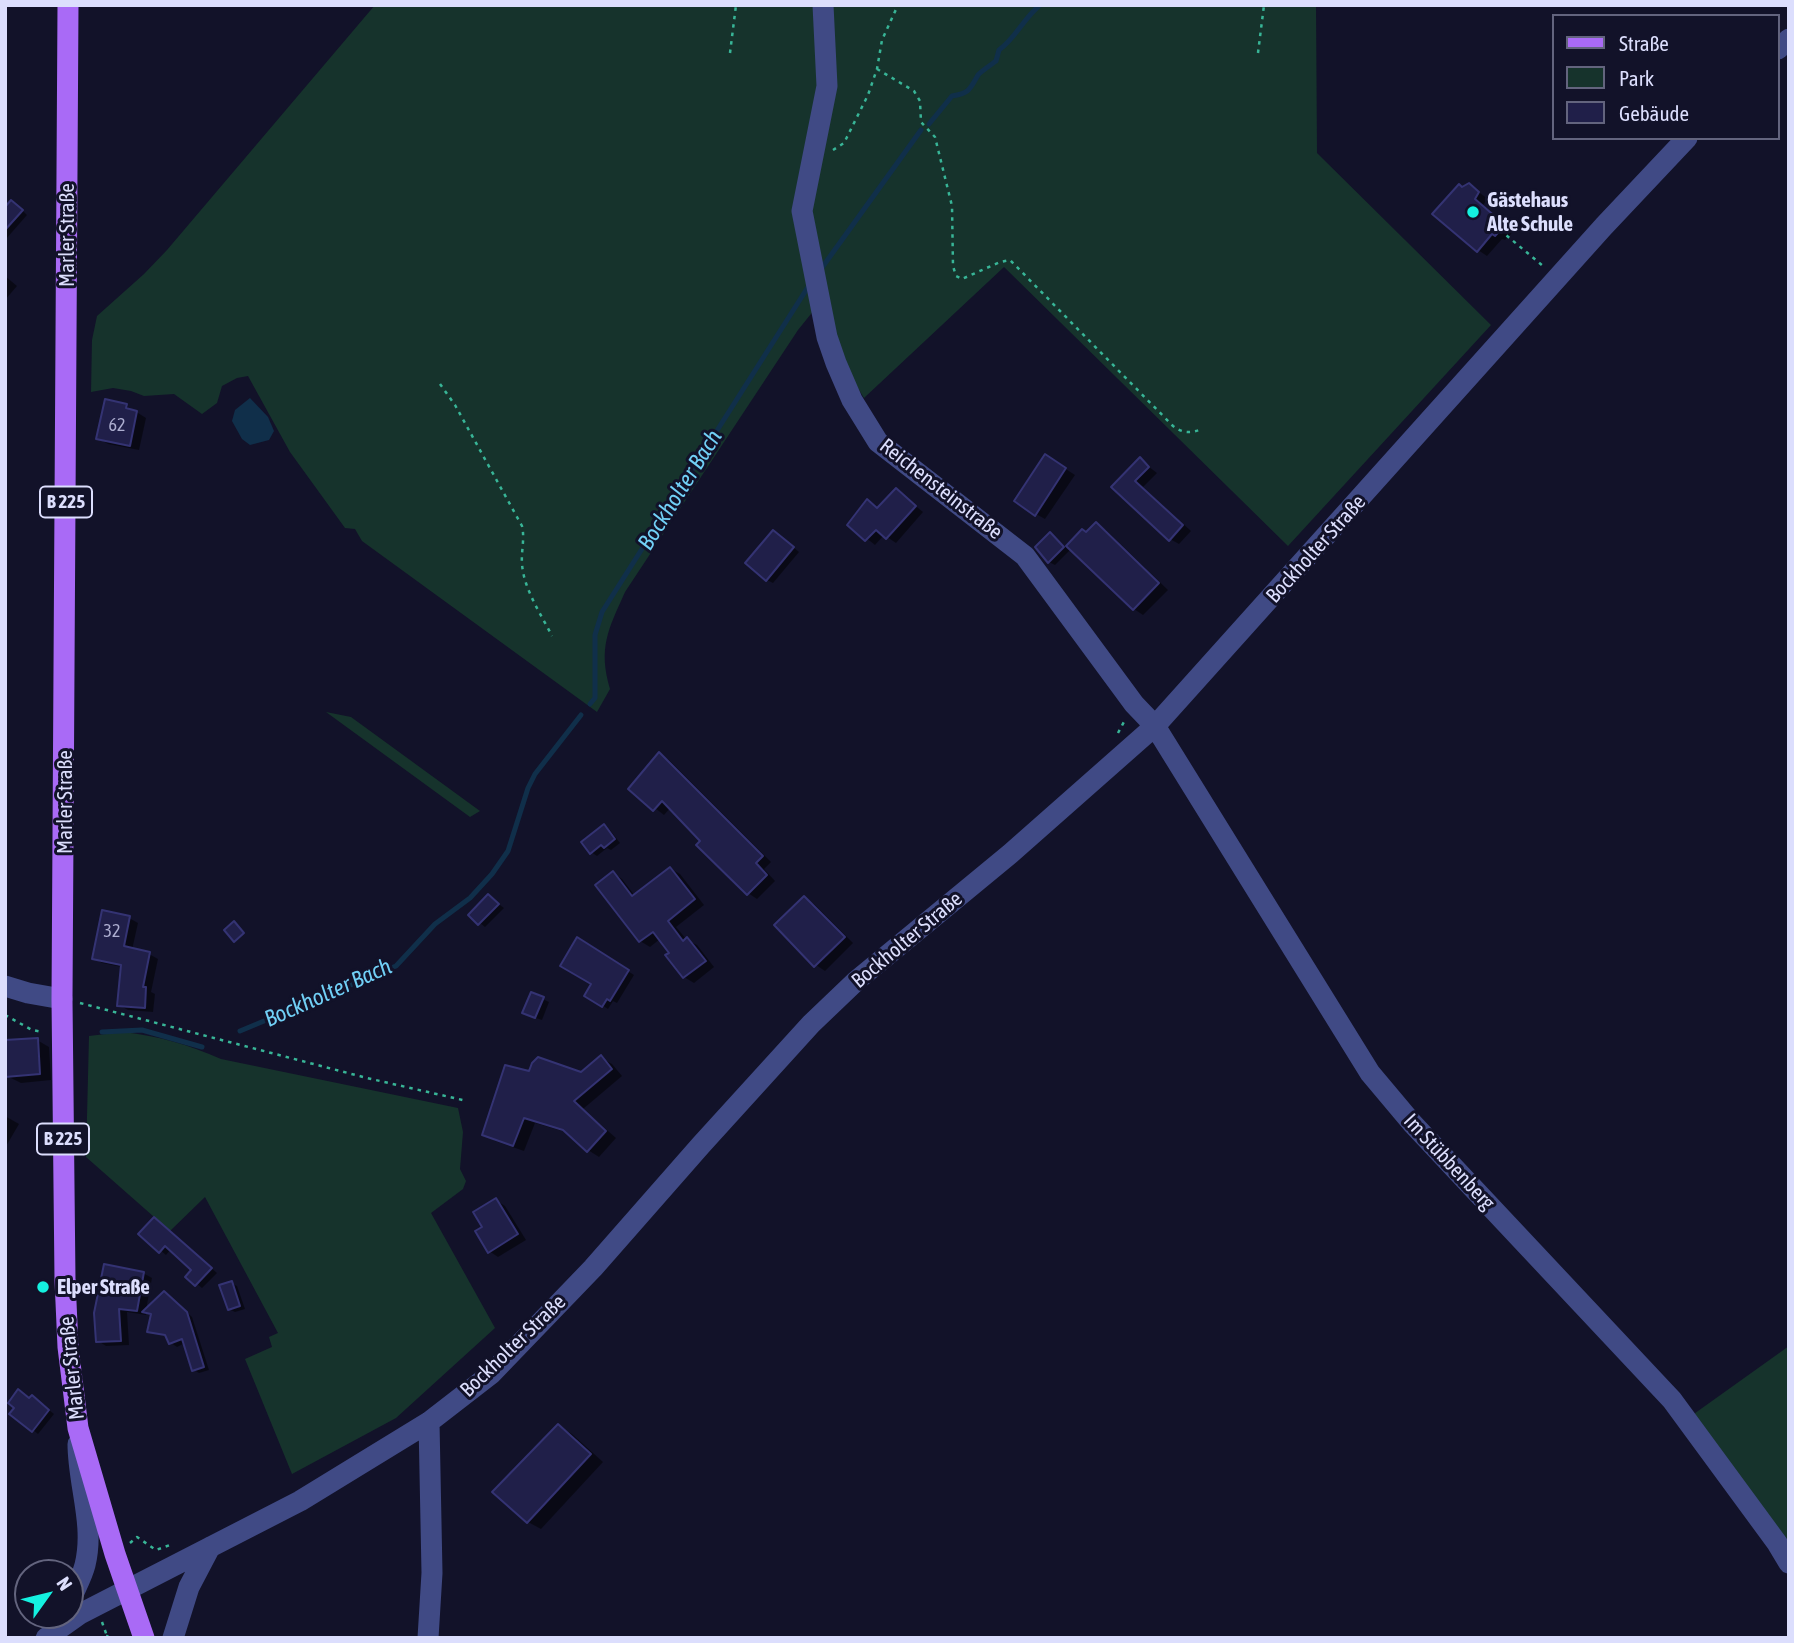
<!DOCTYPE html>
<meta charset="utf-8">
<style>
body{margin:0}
#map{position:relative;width:1794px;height:1643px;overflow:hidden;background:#121229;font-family:"Asap Condensed",sans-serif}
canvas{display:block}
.frame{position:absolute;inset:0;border:7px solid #dcdefd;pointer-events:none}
.legend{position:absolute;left:1552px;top:14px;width:228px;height:126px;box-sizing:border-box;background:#121229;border:2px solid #63647e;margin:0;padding:9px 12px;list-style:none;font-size:21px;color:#dcdefd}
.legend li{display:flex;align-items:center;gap:14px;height:35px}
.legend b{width:35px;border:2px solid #63647e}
.north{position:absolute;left:14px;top:1559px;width:70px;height:70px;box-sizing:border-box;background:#121229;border:2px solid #63647e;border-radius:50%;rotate:56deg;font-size:19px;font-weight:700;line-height:28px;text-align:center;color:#dcdefd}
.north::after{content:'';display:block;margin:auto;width:24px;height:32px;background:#14f1e0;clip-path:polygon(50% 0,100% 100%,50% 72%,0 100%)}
</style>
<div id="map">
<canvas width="1794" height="1643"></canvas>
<div class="frame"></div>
<ul class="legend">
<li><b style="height:9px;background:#a96af6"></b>Straße</li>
<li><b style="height:19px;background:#16332c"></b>Park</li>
<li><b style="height:19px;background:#201f49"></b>Gebäude</li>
</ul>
<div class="north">N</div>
</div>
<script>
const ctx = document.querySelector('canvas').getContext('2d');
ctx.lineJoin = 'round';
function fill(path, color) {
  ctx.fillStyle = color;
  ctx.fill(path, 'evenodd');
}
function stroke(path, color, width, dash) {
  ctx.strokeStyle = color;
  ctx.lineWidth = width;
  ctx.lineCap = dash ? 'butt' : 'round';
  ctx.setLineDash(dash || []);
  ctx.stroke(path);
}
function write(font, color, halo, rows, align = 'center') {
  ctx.font = font + ' "Asap Condensed",sans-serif';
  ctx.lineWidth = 6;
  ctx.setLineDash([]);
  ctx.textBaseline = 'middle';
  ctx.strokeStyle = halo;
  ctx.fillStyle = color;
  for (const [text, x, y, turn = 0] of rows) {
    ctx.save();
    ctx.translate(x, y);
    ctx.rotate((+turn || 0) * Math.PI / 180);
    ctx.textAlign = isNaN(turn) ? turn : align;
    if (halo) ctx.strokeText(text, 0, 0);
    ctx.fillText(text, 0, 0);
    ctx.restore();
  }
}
fill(new Path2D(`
 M375,5H1316L1317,153L1491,325L1288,546L1004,267L864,398L844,365L823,299L798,330L625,592C608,630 598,648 610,689L597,712L362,541L355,529L345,528L290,452L248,376L237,378L222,386L217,403L202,414L174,394L144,396L131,391L113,388L91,392L92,340L97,316L144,274L167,250Z
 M326,712L351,717L480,811L470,817Z
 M123,1032C159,1036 189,1045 221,1059L458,1108L463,1132L460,1169L466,1181L463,1189L431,1213L495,1328L396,1418L292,1474L245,1359L272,1347L269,1337L278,1333L205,1197L170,1231L86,1157L89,1036Z
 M1789,1346V1547L1691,1416Z`), '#16332c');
fill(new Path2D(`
 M250,398L268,417L274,431L269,440L250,445L242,439L232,421L235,410Z`), '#102f4a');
fill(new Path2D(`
 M1469,185L1488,199L1483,205L1513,232L1505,240L1502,239L1487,256L1478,250L1464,189Z
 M18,206L27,215L6,239L5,210Z
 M5,276L17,286L5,300Z
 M106,401L127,406L146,418L139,450L108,444L98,438Z
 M1140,460L1157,473L1143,487L1191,531L1179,544L1170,539L1113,487Z
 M1055,462L1075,475L1045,519L1036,514Z
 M896,490L923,512L896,543L884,535L875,545L850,525L868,501L879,509Z
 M1096,524L1106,530L1168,590L1143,615L1134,609L1071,549L1055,565L1049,562L1050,534L1067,548L1083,531L1087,534Z
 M779,535L799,552L773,583L767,580Z
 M660,755L669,760L771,862L764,869L775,881L757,899L748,893L671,807L664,815L630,789Z
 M604,827L610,830L620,843L611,850L607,848L597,856L591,852Z
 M671,869L680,874L704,905L676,927L687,940L697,945L714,967L694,983L684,977L668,956L671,953L660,939L650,947L640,941L613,873L622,879L635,896Z
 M488,896L504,908L485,927L470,915Z
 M804,898L814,904L853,943L825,971L816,965Z
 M129,918L138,923L132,950L149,954L158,959L151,992L155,994L153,1012L128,1010L119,1005L122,967L102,963L94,958Z
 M578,939L634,975L617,1003L613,1001L608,1009L586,995L594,984Z
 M532,994L549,1002L542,1020L530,1016Z
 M37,1040L49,1047L51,1080L21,1083L5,1075Z
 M601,1058L612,1064L622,1076L583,1109L616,1138L599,1157L588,1150L569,1133L535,1123L524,1151L495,1141L484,1135L530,1073L582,1074Z
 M5,1116L19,1124L5,1148Z
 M496,1200L505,1206L526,1240L498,1257L489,1251L484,1228Z
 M160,1223L217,1273L202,1288L188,1277L193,1270L171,1249L166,1255L141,1234Z
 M143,1273L152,1278L146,1310L170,1297L192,1317L209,1370L199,1373L194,1370L185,1343L177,1347L171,1343L168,1336L149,1331L153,1315L146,1313V1315L127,1312L129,1345L106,1346L98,1341L96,1313Z
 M231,1283L237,1286L245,1309L235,1312L229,1309Z
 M19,1391L31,1400L38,1401L54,1414L38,1434L33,1430L17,1408Z
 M559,1426L572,1434L603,1462L541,1529L528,1522Z`), '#0007');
stroke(new Path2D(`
 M929,124L952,96C970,93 970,89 978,75C980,72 992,64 996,61L999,50C1015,39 1023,19 1040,5
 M821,269L921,130
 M590,704L595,698V635L602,612L808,287
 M240,1031L396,966L435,924L470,898L492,874L508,851L528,788L535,774L581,715
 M102,1032L142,1030L202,1047`), '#102f4a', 5);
const building = new Path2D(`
 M1469,183L1479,192L1475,199L1505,225L1495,236L1492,234L1477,252L1432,214L1459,184L1462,187Z
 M11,200L23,210L5,230V207Z
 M105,399L127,404L126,408L137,411L130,446L96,439Z
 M1045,454L1066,468L1035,516L1014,501Z
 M1140,457L1149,467L1135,481L1183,525L1169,541L1111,487Z
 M896,488L916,506L886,539L876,530L865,541L847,525L867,499L877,508Z
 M1096,522L1159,583L1133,610L1066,546L1082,529L1086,532Z
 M773,530L794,547L766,581L745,563Z
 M1050,532L1064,547L1048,563L1035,547Z
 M659,752L763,856L756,863L767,875L747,895L696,845L700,841L662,801L653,811L628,789Z
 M604,824L615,839L604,848L601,845L590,854L581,842Z
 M670,867L695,899L668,921L683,941L687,937L706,961L683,978L665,955L669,953L653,932L639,942L595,885L613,871L632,896Z
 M488,894L499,904L478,925L468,915Z
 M804,896L845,937L814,967L774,925Z
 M102,910L130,916L124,946L150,952L143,987H146L145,1008L117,1006L121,965L92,959Z
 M234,921L244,933L234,942L224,930Z
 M577,937L629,970L610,1001L607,999L602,1007L584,996L591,984L560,966Z
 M531,992L544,997L535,1018L522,1013Z
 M38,1038L40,1074L5,1077V1040Z
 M601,1055L612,1069L574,1101L606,1131L587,1152L563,1130L524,1118L513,1146L482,1135L505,1065L529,1071L532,1063L538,1057L581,1072Z
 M496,1198L518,1234L488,1253L475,1231L482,1227L473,1212Z
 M154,1217L212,1268L195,1286L185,1277L191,1270L165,1246L159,1253L138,1234Z
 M104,1264L144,1272L137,1311L119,1309L121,1341L96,1342L94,1313Z
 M232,1281L240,1306L228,1310L219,1285Z
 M164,1291L187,1312L204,1367L192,1371L182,1339L169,1344L165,1335L147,1332L151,1314L142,1312Z
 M18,1389L29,1398L32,1395L49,1410L32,1432L9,1414L14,1408L8,1403Z
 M558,1424L591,1454L527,1523L492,1492Z`);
fill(building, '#201f49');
stroke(building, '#343373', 2);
stroke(new Path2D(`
 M730,53L736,5
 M1258,53L1264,5
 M877,69L914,91L920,101L921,122L935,137L952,206L953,266L956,276L962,279L1000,262L1010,260L1173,426C1184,434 1190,433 1203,429
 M833,150L844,143L868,95L877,69L882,40L898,5
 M1500,230L1543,266
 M440,384L455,405L522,526C525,539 521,551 522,564C524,590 541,614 552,636
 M1118,733L1125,720
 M80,1003L367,1078L467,1101
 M5,1015L32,1030L43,1032
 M130,1543L137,1537L156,1550L170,1545
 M102,1622L107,1636
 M98,1638L107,1636L110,1638`), '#38b597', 2.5, [3.5, 5]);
stroke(new Path2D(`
 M823,5L827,86L802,211L827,337L836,363L852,400L878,442L1025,556L1134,704L1155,726L1370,1073L1412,1123L1672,1400L1777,1543L1789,1563
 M1778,49L1789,39
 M5,986L28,993L62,999
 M70,1601C75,1589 82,1577 85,1565C95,1525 78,1484 78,1444
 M46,1638L80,1614L300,1501L429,1422L491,1374L593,1268L701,1145L811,1024L856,981L1010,854L1155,726L1604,226L1687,138
 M173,1638L189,1587L210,1547
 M428,1638L432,1573L429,1422`), '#404a85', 21);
stroke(new Path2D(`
 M68,5L62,999L65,1280L68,1347L78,1428L115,1554L144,1638`), '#a96af6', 21);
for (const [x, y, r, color] of [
 [1473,212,7,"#14f1e0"],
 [43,1287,7,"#14f1e0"]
]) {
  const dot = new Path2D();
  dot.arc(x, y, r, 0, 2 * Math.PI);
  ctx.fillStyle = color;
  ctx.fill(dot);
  stroke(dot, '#121229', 2.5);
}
write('18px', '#adaed0', null, [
 ["62",117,425],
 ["32",112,931]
]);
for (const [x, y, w] of [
 [66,502,52],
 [63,1139,52]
]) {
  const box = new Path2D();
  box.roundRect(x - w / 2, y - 15.5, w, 31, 5);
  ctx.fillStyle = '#121229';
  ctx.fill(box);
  stroke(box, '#dcdefd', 2);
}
write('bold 19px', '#dcdefd', null, [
 ["B 225",66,502],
 ["B 225",63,1139]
]);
write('bold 21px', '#dcdefd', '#121229', [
 ["Gästehaus",1487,200],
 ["Alte Schule",1487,224],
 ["Elper Straße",57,1287]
], 'left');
write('21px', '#dcdefd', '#121229', [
 ["Marler Straße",67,235,-90],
 ["Reichensteinstraße",941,489,38],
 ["Bockholter Straße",1316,549,-48],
 ["Marler Straße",65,802,-90],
 ["Bockholter Straße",907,940,-40],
 ["Im Stübbenberg",1449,1162,47],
 ["Bockholter Straße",513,1346,-44],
 ["Marler Straße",72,1368,-96]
]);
write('italic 23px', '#71d0f6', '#121229', [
 ["Bockholter Bach",680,490,-58],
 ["Bockholter Bach",328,993,-24]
]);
</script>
